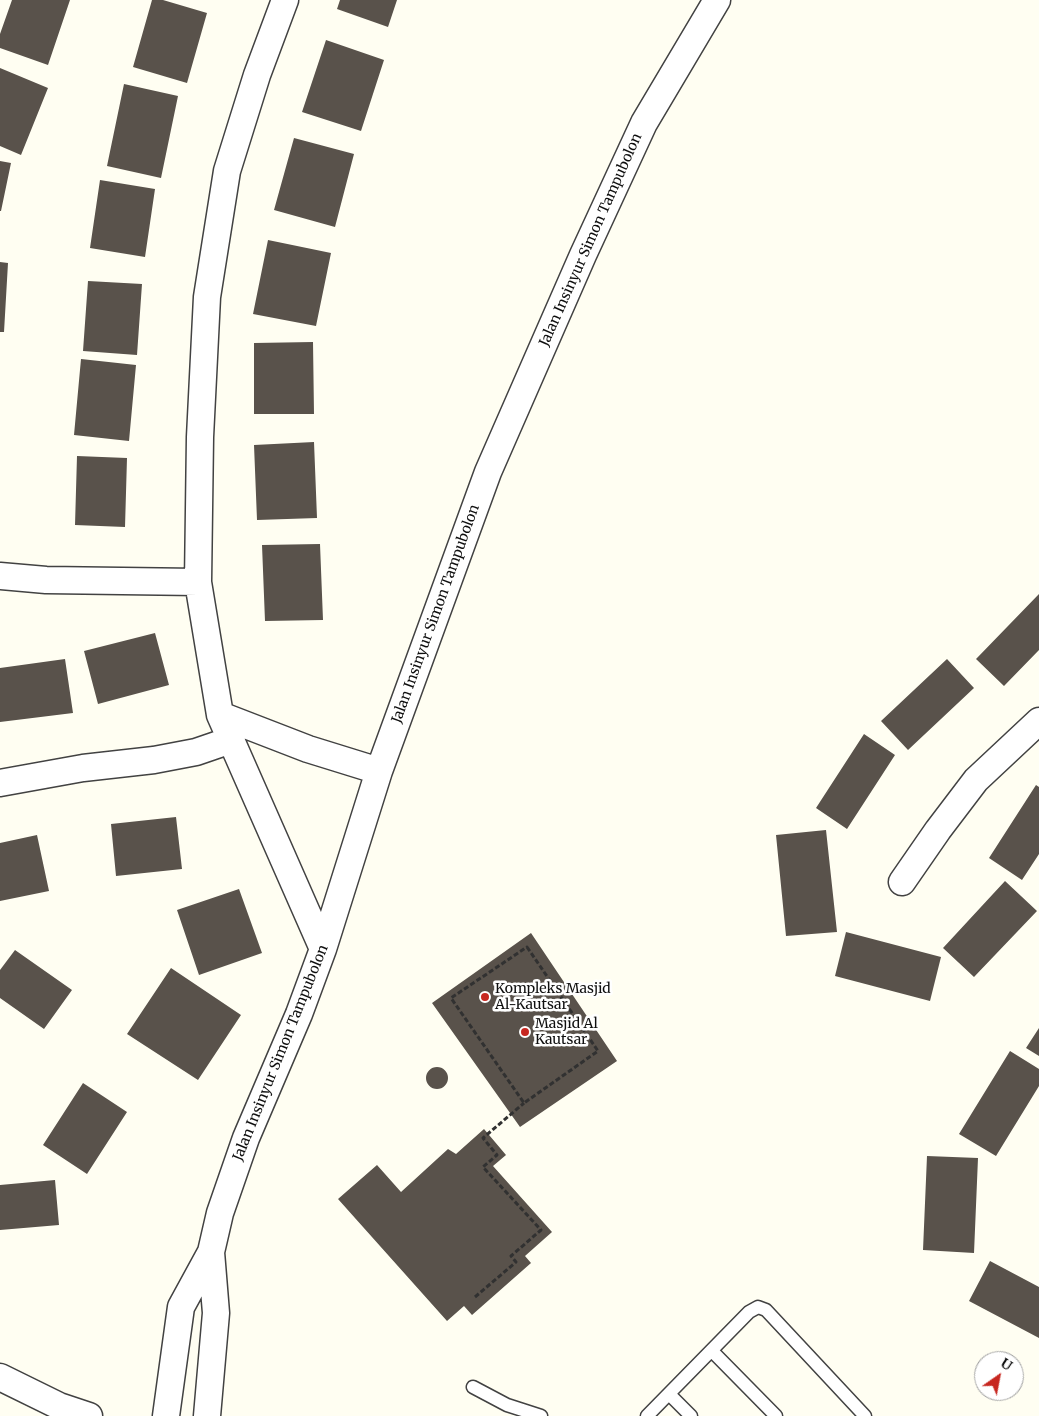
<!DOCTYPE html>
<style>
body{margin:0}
#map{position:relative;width:1039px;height:1416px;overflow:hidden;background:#fffef2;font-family:Merriweather,serif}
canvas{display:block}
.north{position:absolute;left:974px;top:1351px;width:50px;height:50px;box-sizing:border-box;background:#fff;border:1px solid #9f9f9f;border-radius:50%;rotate:33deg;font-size:14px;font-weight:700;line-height:20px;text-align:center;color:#0f0f0f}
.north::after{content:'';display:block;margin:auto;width:18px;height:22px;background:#c72720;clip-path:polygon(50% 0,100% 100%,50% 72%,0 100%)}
</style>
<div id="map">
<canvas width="1039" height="1416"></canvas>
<div class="north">U</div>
</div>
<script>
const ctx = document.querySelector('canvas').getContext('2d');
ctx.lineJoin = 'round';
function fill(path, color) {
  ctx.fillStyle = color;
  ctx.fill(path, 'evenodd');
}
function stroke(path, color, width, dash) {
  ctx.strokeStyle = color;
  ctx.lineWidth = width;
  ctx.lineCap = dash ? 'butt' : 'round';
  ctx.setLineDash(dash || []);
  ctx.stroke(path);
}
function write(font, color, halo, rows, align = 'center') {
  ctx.font = font + ' Merriweather,serif';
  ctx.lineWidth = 5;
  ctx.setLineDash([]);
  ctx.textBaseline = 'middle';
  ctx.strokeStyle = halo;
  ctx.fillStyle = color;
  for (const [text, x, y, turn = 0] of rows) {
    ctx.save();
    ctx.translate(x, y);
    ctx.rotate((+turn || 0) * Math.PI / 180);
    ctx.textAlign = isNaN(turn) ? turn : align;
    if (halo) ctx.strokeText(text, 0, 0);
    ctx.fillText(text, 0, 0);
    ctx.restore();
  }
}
fill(new Path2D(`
 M12,0H70L48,65L0,48V34Z
 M152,0H163L207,13L187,83L133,67Z
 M340,0H397L388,27L337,9Z
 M326,40L384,60L361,131L302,112Z
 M0,68L48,88L21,155L0,146Z
 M124,84L178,96L161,178L107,166Z
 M294,138L354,154L335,227L274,210Z
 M0,161L11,163L1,211H0Z
 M100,180L155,189L145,257L90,248Z
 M268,240L331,253L316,326L253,314Z
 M0,262L8,263L4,332H0Z
 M88,281L142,284L137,355L83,351Z
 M313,342L314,414H254V343Z
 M81,359L136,365L129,441L74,435Z
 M314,442L317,518L257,520L254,445Z
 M77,456L127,458L125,527L75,525Z
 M320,544L323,620L265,621L262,545Z
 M1039,594V650L1004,686L976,659Z
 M155,633L169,685L98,704L84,651Z
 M65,659L73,713L0,722V668Z
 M947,659L974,688L908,750L881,721Z
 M864,734L895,755L847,829L816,808Z
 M1036,785L1039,787V854L1022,880L989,858Z
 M176,817L182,869L116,876L111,824Z
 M826,830L837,932L786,936L776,835Z
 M37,835L49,891L0,901V843Z
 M1005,881L1037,911L974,977L943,948Z
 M239,889L262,953L199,975L177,910Z
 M846,932L941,957L930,1001L835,976Z
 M531,933L617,1061L520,1127L432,1003Z
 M15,950L72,990L44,1029L0,998V970Z
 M171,968L241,1015L198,1080L127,1034Z
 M1039,1028V1056L1026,1048Z
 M1010,1051L1039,1069V1086L996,1156L959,1134Z
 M426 1078a11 11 0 1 1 22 0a11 11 0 1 1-22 0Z
 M83,1083L127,1112L87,1174L43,1145Z
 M484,1129L506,1155L493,1166L552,1232L525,1256L531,1263L472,1315L464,1306L447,1321L338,1199L377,1165L401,1192L448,1149L456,1154Z
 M927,1156L978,1158L974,1253L923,1250Z
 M55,1180L59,1225L0,1230V1185Z
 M990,1261L1039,1287V1338L969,1301Z`), '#59524b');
const service = new Path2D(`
 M712,1351L776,1416
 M473,1387L507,1405L541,1416
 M669,1394L691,1416
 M647,1416L749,1312L758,1307L766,1310L865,1416`);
const minor = new Path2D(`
 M285,0L257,75L227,171L207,297L200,437L198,582L220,715L323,949
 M0,576L46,580L198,582
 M220,715L308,749L379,771
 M0,783L83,768L154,760L196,752L231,740
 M902,882L938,830L976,780L1039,721
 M0,1377L59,1406L89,1416
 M166,1416L181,1307L211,1252L220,1213L246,1138L299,1014L323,949L379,771L488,472L583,255L644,123L717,0
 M207,1416L216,1313L211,1252`);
stroke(service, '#424242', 15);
stroke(minor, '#424242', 29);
stroke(new Path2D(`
 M527,947L598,1051L524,1103L451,998Z
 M475,1297L516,1262L511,1256L541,1230L483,1167L497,1155L483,1138L524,1103`), '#313131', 3, [5, 2.5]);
stroke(service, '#fff', 12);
stroke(minor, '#fff', 26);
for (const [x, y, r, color] of [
 [485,997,5,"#c72720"],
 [525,1032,5,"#c72720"]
]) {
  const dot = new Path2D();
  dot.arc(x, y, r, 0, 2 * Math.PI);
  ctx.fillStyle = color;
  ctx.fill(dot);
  stroke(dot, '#fff', 2);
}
write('14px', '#0f0f0f', '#fff', [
 ["Jalan Insinyur Simon Tampubolon",591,240,-66],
 ["Jalan Insinyur Simon Tampubolon",436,614,-70],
 ["Jalan Insinyur Simon Tampubolon",281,1053,-68]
]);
write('14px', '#0f0f0f', '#fff', [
 ["Kompleks Masjid",495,989],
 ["Al-Kautsar",495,1005],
 ["Masjid Al",535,1024],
 ["Kautsar",535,1040]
], 'left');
</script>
